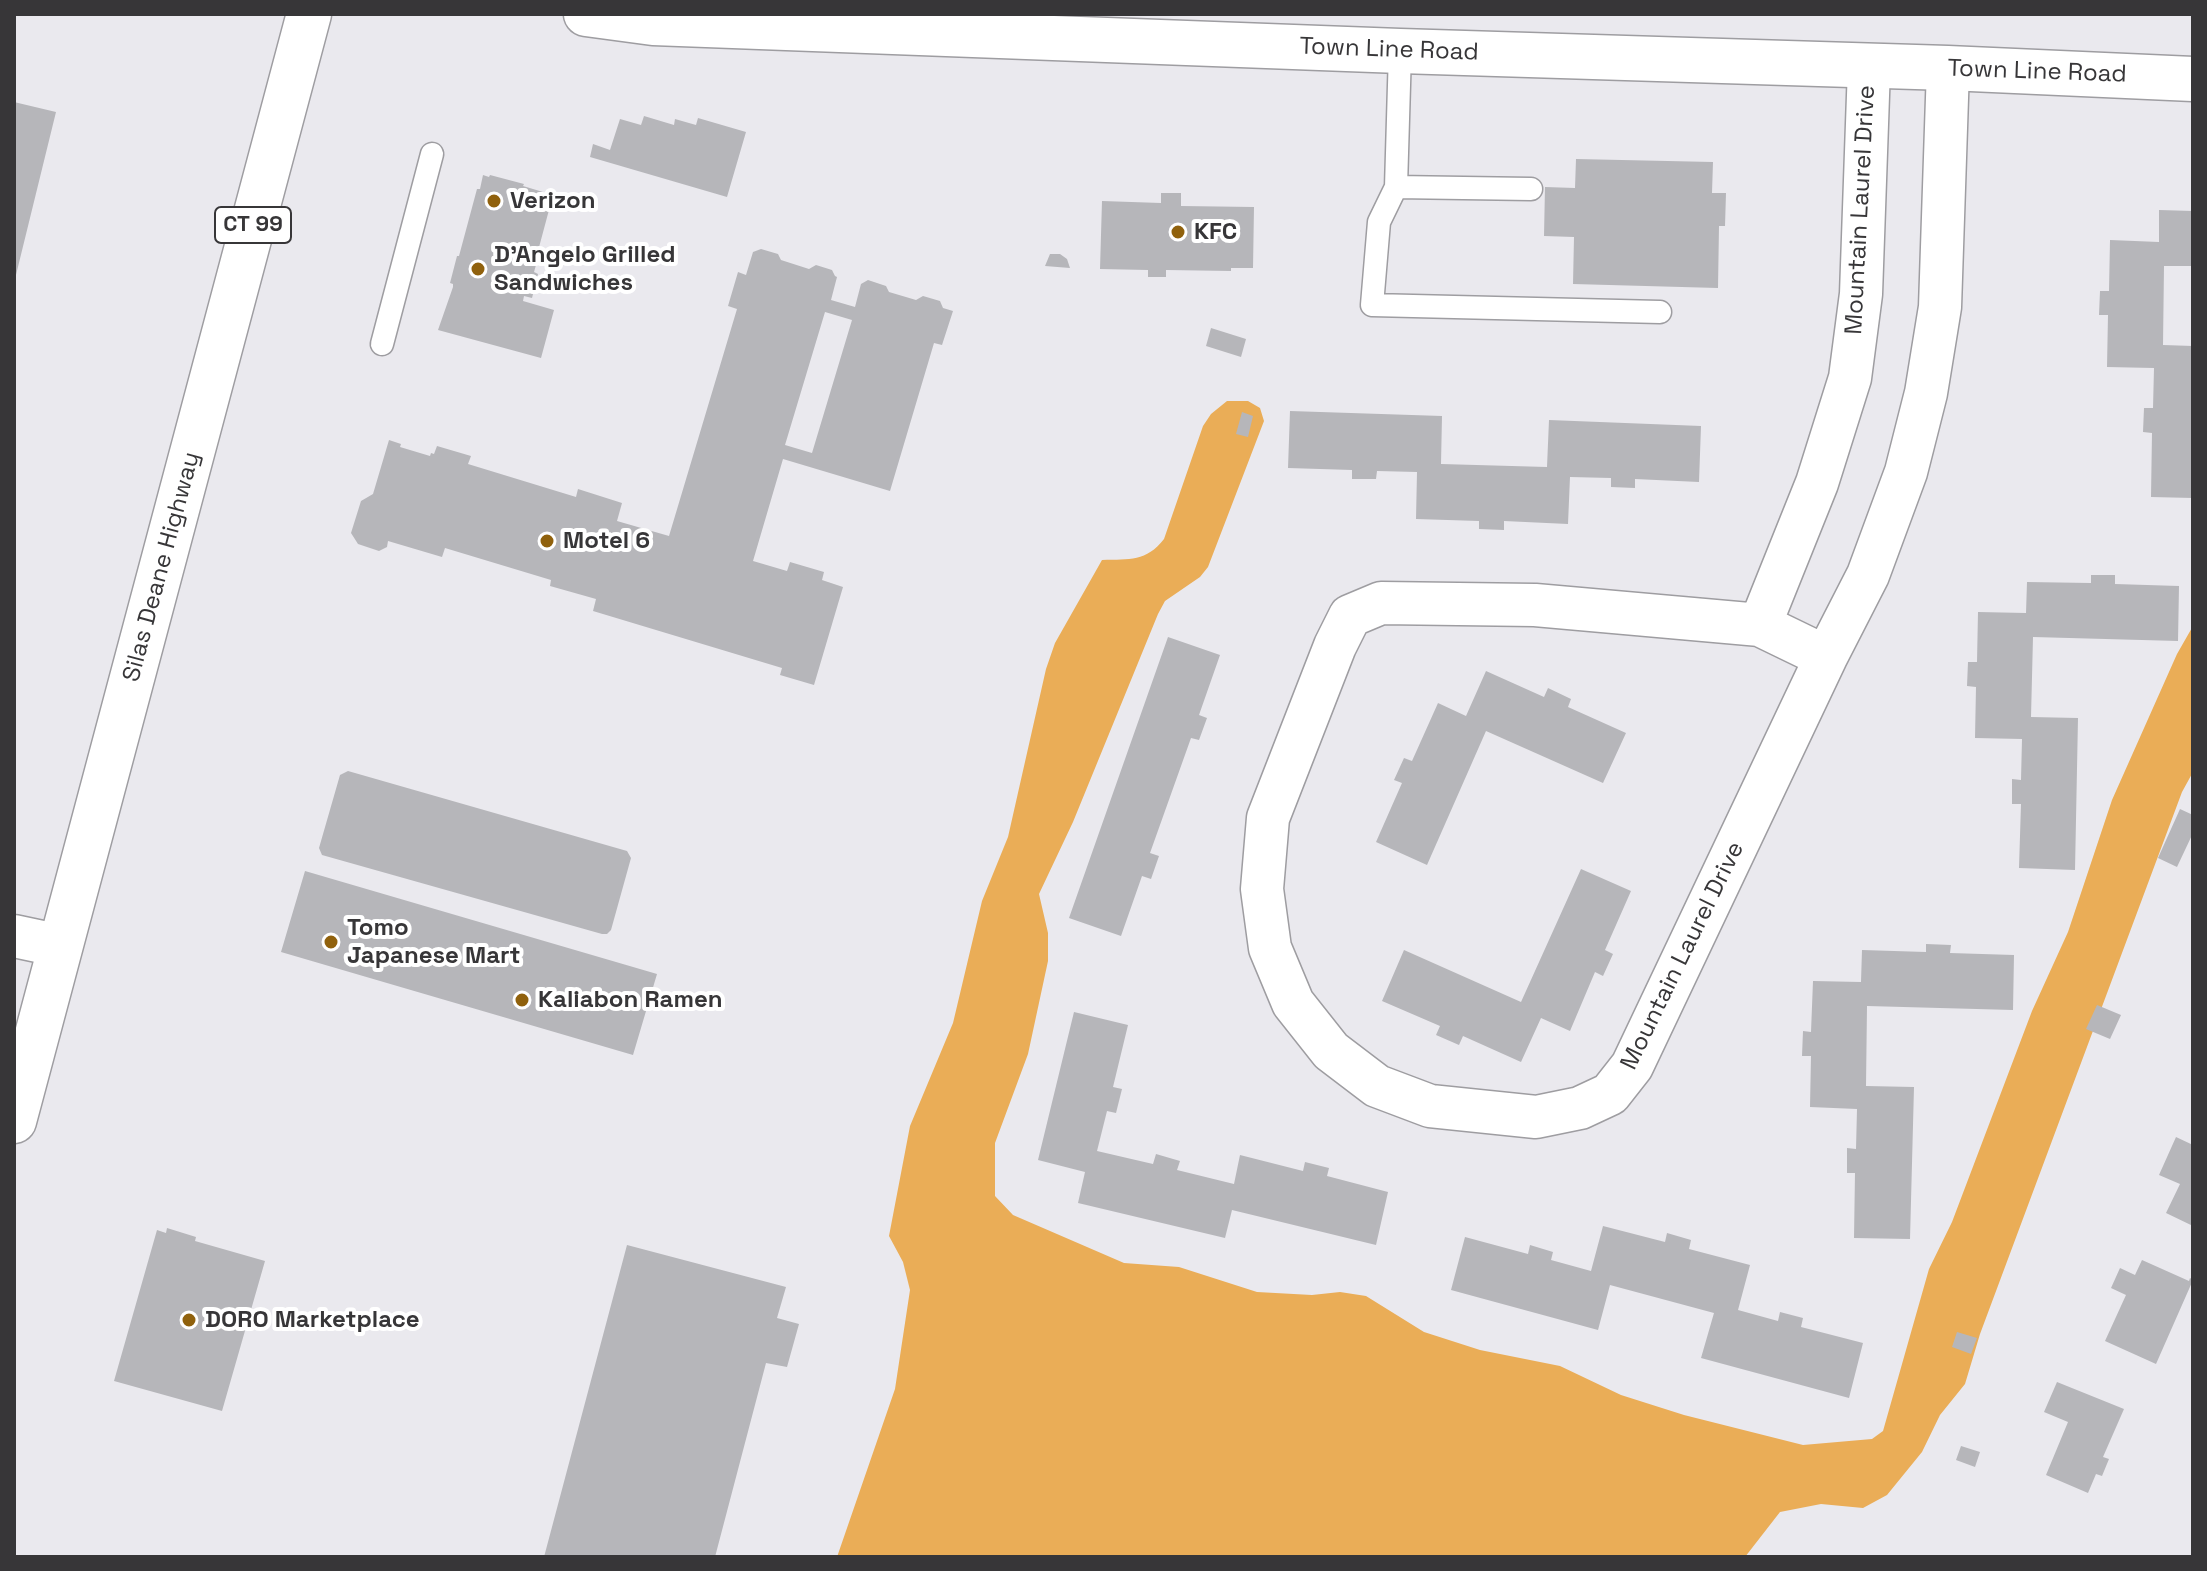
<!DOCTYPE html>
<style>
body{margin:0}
#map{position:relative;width:2207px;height:1571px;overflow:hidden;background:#eae9ee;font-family:"Space Grotesk",sans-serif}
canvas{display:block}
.frame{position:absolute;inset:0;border:16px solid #373638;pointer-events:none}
</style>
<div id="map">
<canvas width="2207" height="1571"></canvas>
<div class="frame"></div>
</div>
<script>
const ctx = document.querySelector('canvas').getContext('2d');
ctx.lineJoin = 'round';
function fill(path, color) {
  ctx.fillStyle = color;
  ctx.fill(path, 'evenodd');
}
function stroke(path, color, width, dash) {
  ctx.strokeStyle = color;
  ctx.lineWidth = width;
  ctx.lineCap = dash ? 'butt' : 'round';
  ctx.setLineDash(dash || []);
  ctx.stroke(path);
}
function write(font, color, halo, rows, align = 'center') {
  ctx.font = font + ' "Space Grotesk",sans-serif';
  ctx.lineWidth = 8;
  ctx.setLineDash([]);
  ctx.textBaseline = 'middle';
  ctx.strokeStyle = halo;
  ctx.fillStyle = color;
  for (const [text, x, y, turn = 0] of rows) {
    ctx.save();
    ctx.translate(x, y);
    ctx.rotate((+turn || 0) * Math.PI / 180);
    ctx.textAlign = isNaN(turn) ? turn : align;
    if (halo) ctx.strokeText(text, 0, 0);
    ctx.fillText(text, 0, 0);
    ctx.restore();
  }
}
fill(new Path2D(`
 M1227,401H1248L1260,408L1264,421L1208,567L1200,577L1165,601L1158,614L1073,822L1039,894L1048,933V961L1028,1054L995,1143V1196L1013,1215L1124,1263L1179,1267L1257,1292L1312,1295L1340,1292L1366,1296L1424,1332L1480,1350L1560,1366L1621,1395L1684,1415L1803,1445L1872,1439L1883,1431L1929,1269L1952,1222L2032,1011L2068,932L2112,800L2177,654L2193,626V772L2182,792L1980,1334L1965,1384L1940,1415L1922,1452L1887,1495L1863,1508L1821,1504L1780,1512L1745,1557H837L895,1389L910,1290L903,1262L889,1236L910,1126L953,1023L982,901L1008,837L1046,669L1055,643L1102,560C1130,559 1146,562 1164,539L1203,426L1211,414Z`), '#eaad57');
fill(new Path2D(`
 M14,102L56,112L15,279H14Z
 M644,116L674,125L675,119L696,125L698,118L746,132L727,197L590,157L593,144L610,150L620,119L641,125Z
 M1576,159L1713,162L1712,193H1726L1725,226H1719L1718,288L1573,284L1574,237L1544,236L1545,187L1575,188Z
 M483,175L489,177L490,175L524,184L523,186L553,195L538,251H540L534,272L538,274L532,298L524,296L523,301L554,310L541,358L438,330L453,287V284L450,283L457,256H459L477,189H480Z
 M1161,193H1181V206L1254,207L1253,268H1231V271L1166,270V277H1148V270L1100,269L1102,201L1161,203Z
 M2159,210L2193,211V266H2164L2163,345L2193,346V498L2151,497L2152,433L2143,432L2144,408H2153L2154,368L2107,367L2108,315H2099L2100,291H2109L2110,240L2159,242Z
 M761,249L778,254L781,260L809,269L816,265L832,270L835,276L837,277L831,300L855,307L861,284L868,280L886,286L889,292L916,300L923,296L940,301L943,308L953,311L942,345L934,343L890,491L783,459L753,561L787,571L790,562L824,572L822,580L843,587L814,685L780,675L782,668L593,611L596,599L550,586L551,580L445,548L442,557L388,541L387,547L379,551L358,544L351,533L361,501L373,494L389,440L401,444L400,447L430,456L431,453L434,454L437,446L471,456L468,464L576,497L578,489L622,503L617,521L669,536L737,309L728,306L738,272L746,275L753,252ZM825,312L852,320L812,453L785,445Z
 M1050,254H1060L1067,259L1070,268L1045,266Z
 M1211,328L1246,339L1241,357L1206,346Z
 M1290,411L1442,416L1441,464L1547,467L1549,420L1701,426L1699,482L1635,479V488L1611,487V478L1570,477L1568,524L1504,521V530L1479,529V521L1416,519L1417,472L1377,471L1376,479H1352V470L1288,468Z
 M1242,412L1253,416L1248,437L1236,434Z
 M2091,575H2115V584L2179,586L2178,641L2033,637L2031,717L2078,718L2075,870L2019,868L2021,804H2012V779L2021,780L2022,739L1975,738L1976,687L1967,686L1968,662H1977L1978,612L2026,613L2027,582L2091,583Z
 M1168,637L1220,655L1199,715L1207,718L1199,740L1191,738L1150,853L1159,856L1151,879L1142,876L1121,936L1069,918Z
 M1486,671L1544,697L1548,688L1571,699L1568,707L1626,733L1603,783L1486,731L1427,865L1376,842L1402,783L1394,780L1404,758L1412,761L1438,703L1466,716Z
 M348,771L627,851L631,858L611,930L607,934H602L322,855L319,848L340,775Z
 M2180,809L2193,815V833L2177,867L2158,858Z
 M1581,869L1631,891L1605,950L1613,954L1603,976L1595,972L1570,1031L1541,1018L1521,1062L1463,1036L1459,1045L1436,1035L1440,1026L1382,1001L1404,950L1521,1002Z
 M305,871L657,974L633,1055L281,952Z
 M1926,944L1951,945L1950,953L2014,955L2013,1010L1867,1006L1866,1086L1914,1087L1910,1239L1854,1238L1855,1173H1847V1148L1856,1149L1857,1109L1810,1107L1811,1056H1802L1803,1031L1811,1032L1813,981L1861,982L1862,950L1926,952Z
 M2097,1005L2121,1015L2110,1039L2086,1029Z
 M1074,1012L1128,1025L1113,1087L1122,1089L1116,1113L1107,1111L1097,1151L1153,1164L1156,1154L1180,1161L1177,1170L1234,1184L1240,1155L1303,1171L1305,1162L1329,1168L1327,1176L1388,1192L1376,1245L1232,1210L1225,1238L1078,1203L1085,1172L1038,1160Z
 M2176,1137L2193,1145V1226L2166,1213L2180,1184L2159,1175Z
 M1603,1226L1665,1242L1667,1233L1691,1240L1689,1249L1750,1265L1738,1310L1778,1321L1780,1312L1803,1318L1801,1327L1863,1343L1849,1398L1701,1358L1714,1313L1610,1285L1598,1330L1451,1290L1465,1237L1528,1254L1530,1245L1553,1252L1551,1260L1591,1271Z
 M167,1228L196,1237L195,1241L265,1261L222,1411L114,1381L157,1230L166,1233Z
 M627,1245L786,1287L777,1318L799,1324L787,1367L766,1363L715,1557H544Z
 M2142,1260L2189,1281L2190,1278L2193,1280L2156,1364L2105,1341L2126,1295L2111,1288L2120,1268L2135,1275Z
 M1957,1332L1977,1338L1971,1354L1952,1347Z
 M2057,1382L2124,1409L2103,1457L2109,1459L2102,1476L2096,1474L2088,1493L2046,1475L2068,1422L2044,1412Z
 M1961,1446L1980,1452L1975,1467L1956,1460Z`), '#b6b6ba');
const lane = new Path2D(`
 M1400,51L1396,187L1379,222L1372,305L1660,312
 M1396,187L1531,189
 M382,344L432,154`);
const street = new Path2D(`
 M1381,603L1535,605L1760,625L1826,657L1632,1066L1610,1094L1580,1108L1536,1117L1430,1106L1377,1086L1331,1051L1293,1003L1270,948L1262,889L1268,818L1335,646L1350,616Z
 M1760,625L1817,483L1850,378L1861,294L1869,67
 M1826,657L1868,575L1906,472L1926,393L1940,307L1948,68
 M14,936L61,946`);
const secondary = new Path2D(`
 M586,14L653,23L1400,51L1948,68L2193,79`);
const primary = new Path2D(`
 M14,1121L309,14`);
stroke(lane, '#9e9da1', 25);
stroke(street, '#9e9da1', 45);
stroke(secondary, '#9e9da1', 47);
stroke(primary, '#9e9da1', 47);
stroke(lane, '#fff', 22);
stroke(street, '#fff', 42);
stroke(secondary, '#fff', 44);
stroke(primary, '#fff', 44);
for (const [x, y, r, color] of [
 [494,201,8,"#90610d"],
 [1178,232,8,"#90610d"],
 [478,269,8,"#90610d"],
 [547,541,8,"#90610d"],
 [331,942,8,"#90610d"],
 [522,1000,8,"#90610d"],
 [189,1320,8,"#90610d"]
]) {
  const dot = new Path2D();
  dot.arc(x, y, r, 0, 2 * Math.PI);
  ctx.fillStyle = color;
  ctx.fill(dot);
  stroke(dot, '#fff', 3);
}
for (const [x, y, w] of [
 [253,225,76]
]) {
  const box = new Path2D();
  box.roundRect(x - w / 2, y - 18, w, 36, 6);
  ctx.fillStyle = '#fff';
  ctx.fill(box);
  stroke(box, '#373638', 2);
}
write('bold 22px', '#373638', null, [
 ["CT 99",253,225]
]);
write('24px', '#373638', '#fff', [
 ["Town Line Road",1389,50,2],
 ["Town Line Road",2037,72,2],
 ["Mountain Laurel Drive",1861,210,-87],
 ["Silas Deane Highway",162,567,-75],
 ["Mountain Laurel Drive",1683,956,-64]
]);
write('bold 24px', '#373638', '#fff', [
 ["Verizon",510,201],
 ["KFC",1194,232],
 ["D'Angelo Grilled",494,255],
 ["Sandwiches",494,283],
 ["Motel 6",563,541],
 ["Tomo",347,928],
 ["Japanese Mart",347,956],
 ["Kaliabon Ramen",538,1000],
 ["DORO Marketplace",205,1320]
], 'left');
</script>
